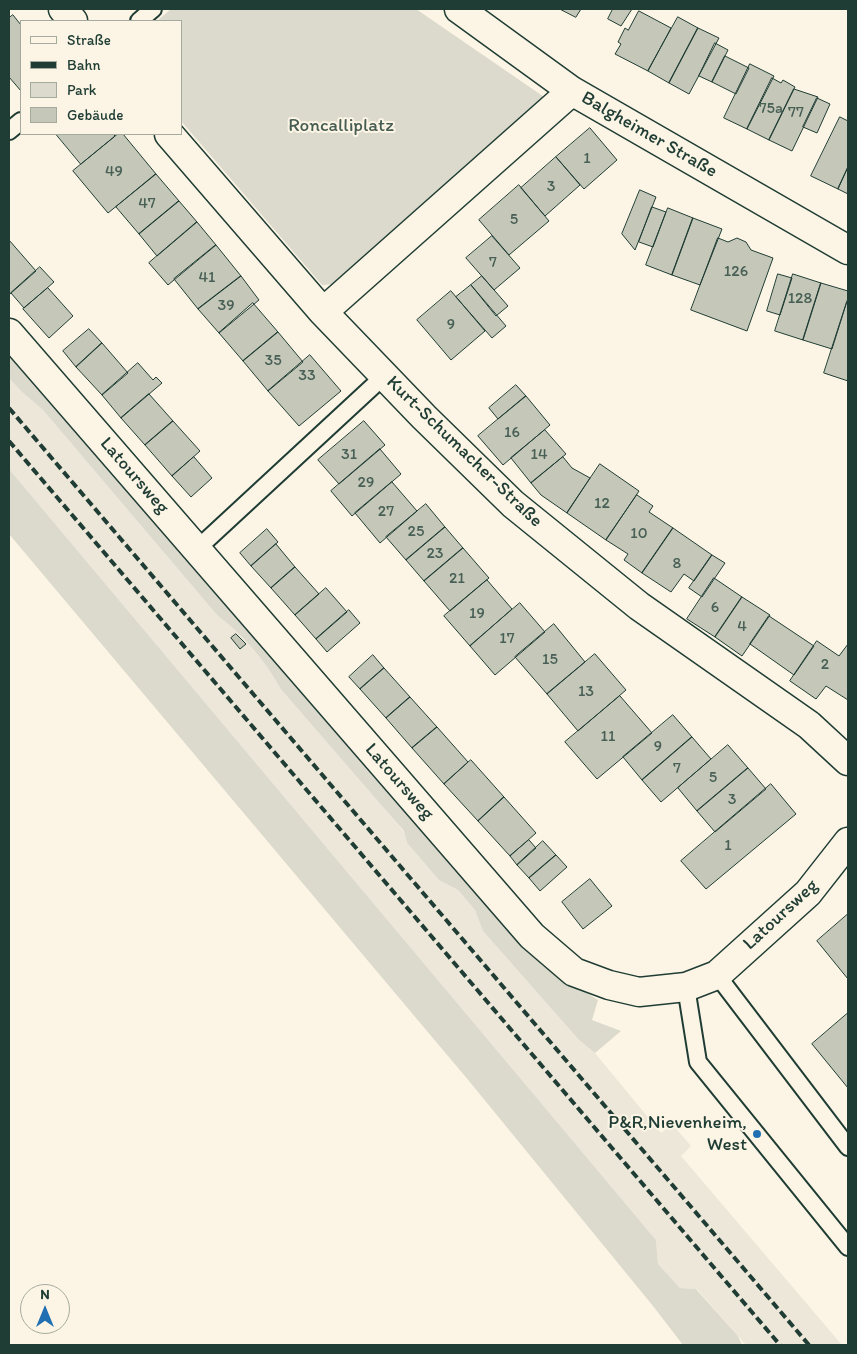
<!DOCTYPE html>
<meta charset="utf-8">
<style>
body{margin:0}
#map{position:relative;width:857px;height:1354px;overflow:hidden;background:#fcf5e5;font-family:Itim,sans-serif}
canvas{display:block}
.frame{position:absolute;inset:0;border:10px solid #1f3d34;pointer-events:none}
.legend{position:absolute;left:20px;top:20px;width:162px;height:115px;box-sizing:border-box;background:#fcf5e5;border:1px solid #a4ab9e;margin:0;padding:6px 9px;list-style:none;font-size:15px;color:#1f3d34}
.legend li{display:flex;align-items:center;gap:10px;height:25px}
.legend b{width:25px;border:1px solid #a4ab9e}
.north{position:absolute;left:20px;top:1284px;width:50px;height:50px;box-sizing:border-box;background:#fcf5e5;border:1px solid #a4ab9e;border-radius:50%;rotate:0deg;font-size:14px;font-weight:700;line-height:20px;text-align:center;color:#1f3d34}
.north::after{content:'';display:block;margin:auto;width:18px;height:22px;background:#1f6fb2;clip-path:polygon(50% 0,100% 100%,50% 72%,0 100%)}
</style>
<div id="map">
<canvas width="857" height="1354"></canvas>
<div class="frame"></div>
<ul class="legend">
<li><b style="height:6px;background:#fcf5e5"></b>Straße</li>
<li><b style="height:6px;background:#1f3d34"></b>Bahn</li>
<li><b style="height:14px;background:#dcdacc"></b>Park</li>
<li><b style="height:14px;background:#c5c7b9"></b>Gebäude</li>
</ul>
<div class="north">N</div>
</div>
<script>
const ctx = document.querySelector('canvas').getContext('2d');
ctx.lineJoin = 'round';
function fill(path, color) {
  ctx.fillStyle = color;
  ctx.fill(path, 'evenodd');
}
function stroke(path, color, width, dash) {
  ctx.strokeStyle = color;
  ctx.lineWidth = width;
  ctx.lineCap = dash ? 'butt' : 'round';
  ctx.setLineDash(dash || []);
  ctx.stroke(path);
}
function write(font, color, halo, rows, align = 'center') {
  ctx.font = font + ' Itim,sans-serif';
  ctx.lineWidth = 4;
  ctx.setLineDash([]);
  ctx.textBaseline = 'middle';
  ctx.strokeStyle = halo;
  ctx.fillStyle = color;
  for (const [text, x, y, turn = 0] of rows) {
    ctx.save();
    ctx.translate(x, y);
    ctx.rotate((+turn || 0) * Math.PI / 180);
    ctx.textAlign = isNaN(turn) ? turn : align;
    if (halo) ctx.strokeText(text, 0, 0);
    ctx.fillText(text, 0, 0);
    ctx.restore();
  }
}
fill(new Path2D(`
 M9,378L21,391L43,410L217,615L238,630L259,654L404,832L407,843L439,880L458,890L475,910L483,931L579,1040L595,1053L661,1133L672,1124L691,1146L681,1156L842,1345H746L697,1289L680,1288L658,1264L656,1240L9,469Z`), '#ece7d8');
fill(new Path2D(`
 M171,9H416L550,101L336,284L322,285L181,121V21H157Z
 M9,356L184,557L522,938L569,982L598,1000L592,1020L621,1031L595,1053L579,1040L483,931L475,910L458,890L439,880L407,843L404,831L281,689C264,659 244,635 217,615L43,410L21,391L9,378Z
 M9,469L656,1240L658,1264L680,1288L696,1289L738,1336L742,1345H683L653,1306L469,1081L9,534Z`), '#dcdacc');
const building = new Path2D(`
 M560,9H581L576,17Z
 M613,9H632L621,26L608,19Z
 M639,11L671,28L648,71L615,54L621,44L618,42L625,28L628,30Z
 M13,15L21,25V91L9,77V18Z
 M678,17L698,28L669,83L648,71Z
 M698,28L719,38L689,94L669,83Z
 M715,43L728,50L712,82L699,76Z
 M725,56L749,68L736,94L712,82Z
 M750,64L774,76L747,129L724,118Z
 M772,78L781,83L783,80L795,87L769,140L747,129Z
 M794,89L818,97L792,151L769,140Z
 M817,98L830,104L817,133L803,127Z
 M840,117L848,121V167L838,189L811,176Z
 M590,128L617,160L584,189L556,157Z
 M56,134H113L115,136L81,164Z
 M118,134H123L156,174L108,213L73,171Z
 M556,157L580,185L545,216L521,188Z
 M848,167V194L838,189Z
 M156,174L179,201L139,234L116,207Z
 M519,185L549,221L509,255L479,220Z
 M640,190L656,197L635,250L622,234Z
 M179,201L197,222L157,256L139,234Z
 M652,207L666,212L653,247L639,242Z
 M668,208L693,218L672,275L646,265Z
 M693,218L722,229L700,285L672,275Z
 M197,222L216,245L168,285L149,263Z
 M492,236L520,268L494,290L466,258Z
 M718,238L728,242L737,238L746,242L751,250L773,258L747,331L691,310Z
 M9,240L36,271L10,294L9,293Z
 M216,245L241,276L198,309L174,279Z
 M40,267L54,282L24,308L11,293Z
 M778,274L792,278L780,315L767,311Z
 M793,274L821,283L803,340L775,331Z
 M241,276L259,300L219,333L198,309Z
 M482,276L508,306L496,316L471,285Z
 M821,283L848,291V298L832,349L803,340Z
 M471,285L506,326L492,338L456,297Z
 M48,288L73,316L49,338L23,309Z
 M451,291L485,331L451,360L417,320Z
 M847,302H848V381L824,373Z
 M253,303L278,332L243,361L219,333Z
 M89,329L102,343L76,367L63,351Z
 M278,332L303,362L268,391L243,361Z
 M102,343L128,373L102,395L76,367Z
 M310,355L341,391L299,426L268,391Z
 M138,363L153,380L156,377L162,383L121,418L102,395Z
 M516,385L526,396L498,419L489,408Z
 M149,394L173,421L145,445L121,418Z
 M526,396L550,425L503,465L478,436Z
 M173,421L200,451L172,476L145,445Z
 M364,421L385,445L339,484L318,460Z
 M545,430L566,454L531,483L511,458Z
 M380,449L401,474L352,516L331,491Z
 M194,457L212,478L191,497L172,476Z
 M563,457L572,468L590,478L567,513L541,495L531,483Z
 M600,464L639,491L606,540L567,513Z
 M392,482L417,511L380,543L355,513Z
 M637,495L653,506L649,512L673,528L642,573L624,560L628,554L606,540Z
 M426,504L445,527L406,560L386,537Z
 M445,527L463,548L424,581L406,560Z
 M673,528L712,555L694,581L684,574L671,592L642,573Z
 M267,529L278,542L251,566L240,553Z
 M276,544L295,567L271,588L251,566Z
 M463,548L489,578L450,611L424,581Z
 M712,555L725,563L702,597L689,588Z
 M295,567L319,594L295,615L271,588Z
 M714,578L742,597L715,637L687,619Z
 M487,580L512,609L470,646L444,616Z
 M326,588L347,612L316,639L295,615Z
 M742,597L770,615L742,656L715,637Z
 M520,603L545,632L495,675L470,646Z
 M349,610L360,623L327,652L316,639Z
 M769,616L814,646L794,675L750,644Z
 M554,624L585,662L547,694L515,657Z
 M236,634L246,644L240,649L231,638Z
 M817,641L839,656L848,644V700L826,686L816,699L790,681Z
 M595,654L626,690L578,731L547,694Z
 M373,655L384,668L360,689L349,677Z
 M384,668L410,697L386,718L360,689Z
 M620,696L652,733L597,779L565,742Z
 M410,697L437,727L412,748L386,718Z
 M673,715L692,737L642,780L623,757Z
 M437,727L468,762L444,784L412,748Z
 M692,737L711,759L661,802L642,780Z
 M728,745L748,768L697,811L678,788Z
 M471,760L504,797L478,821L444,784Z
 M748,768L766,789L715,832L697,811Z
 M771,784L796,814L706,889L681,861Z
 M504,797L536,833L510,856L478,821Z
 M529,840L536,848L517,865L510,856Z
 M543,841L556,855L529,878L517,865Z
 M556,855L567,867L540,891L529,878Z
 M590,879L612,906L583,929L562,902Z
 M848,914V979L817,941Z
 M848,1013V1088L812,1044Z`);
fill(building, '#c5c7b9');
stroke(building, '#1f3d34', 1);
const service = new Path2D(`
 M139,21L153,9
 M9,131L21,121
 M197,549L384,376
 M717,975L848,1147
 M686,987L698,1062L848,1247`);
const minor = new Path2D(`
 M63,9L73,21
 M459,9L572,91L848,250
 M169,134L323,312L424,417L513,504L639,606L809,725L848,761
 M323,312L572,91
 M9,333L532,936L574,972L609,985L639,992L686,987L717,975L808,893L848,842`);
stroke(service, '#1f3d34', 20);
stroke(minor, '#1f3d34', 31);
stroke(service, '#fcf5e5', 16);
stroke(minor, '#fcf5e5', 28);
stroke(new Path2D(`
 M9,408L809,1345
 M9,441L780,1345`), '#1f3d34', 4, [8, 4]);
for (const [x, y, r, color] of [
 [757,1134,5,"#1f6fb2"]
]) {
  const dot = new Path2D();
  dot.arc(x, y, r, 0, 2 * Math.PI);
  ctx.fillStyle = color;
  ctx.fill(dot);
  stroke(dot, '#fcf5e5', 2);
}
write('16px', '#486055', null, [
 ["75a",771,109],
 ["77",796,113],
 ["1",587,159],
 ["49",114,172],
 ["3",551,187],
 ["47",147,204],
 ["5",514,220],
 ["7",493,263],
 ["126",736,272],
 ["41",207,278],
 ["128",800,299],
 ["39",226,306],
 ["9",451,325],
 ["35",273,361],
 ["33",307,376],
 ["16",512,433],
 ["31",349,455],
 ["14",539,455],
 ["29",366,483],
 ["12",602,504],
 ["27",386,512],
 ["25",416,532],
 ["10",639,534],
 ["23",435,554],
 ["8",677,564],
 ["21",457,579],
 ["6",715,608],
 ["19",477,614],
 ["4",742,627],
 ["17",507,639],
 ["15",550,660],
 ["2",825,665],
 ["13",586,692],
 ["11",608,737],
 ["9",658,747],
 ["7",677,769],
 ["5",713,778],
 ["3",732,800],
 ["1",728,846]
]);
write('19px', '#455c52', '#fcf5e5', [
 ["Roncalliplatz",341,126]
]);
write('19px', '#1f3d34', '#fcf5e5', [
 ["Balgheimer Straße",649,135,30],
 ["Kurt-Schumacher-Straße",464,452,44],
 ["Latoursweg",134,476,49],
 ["Latoursweg",399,782,49],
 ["Latoursweg",781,915,-43]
]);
write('19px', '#1f3d34', '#fcf5e5', [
 ["P&R,Nievenheim,",747,1123],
 ["West",747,1145]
], 'right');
</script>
